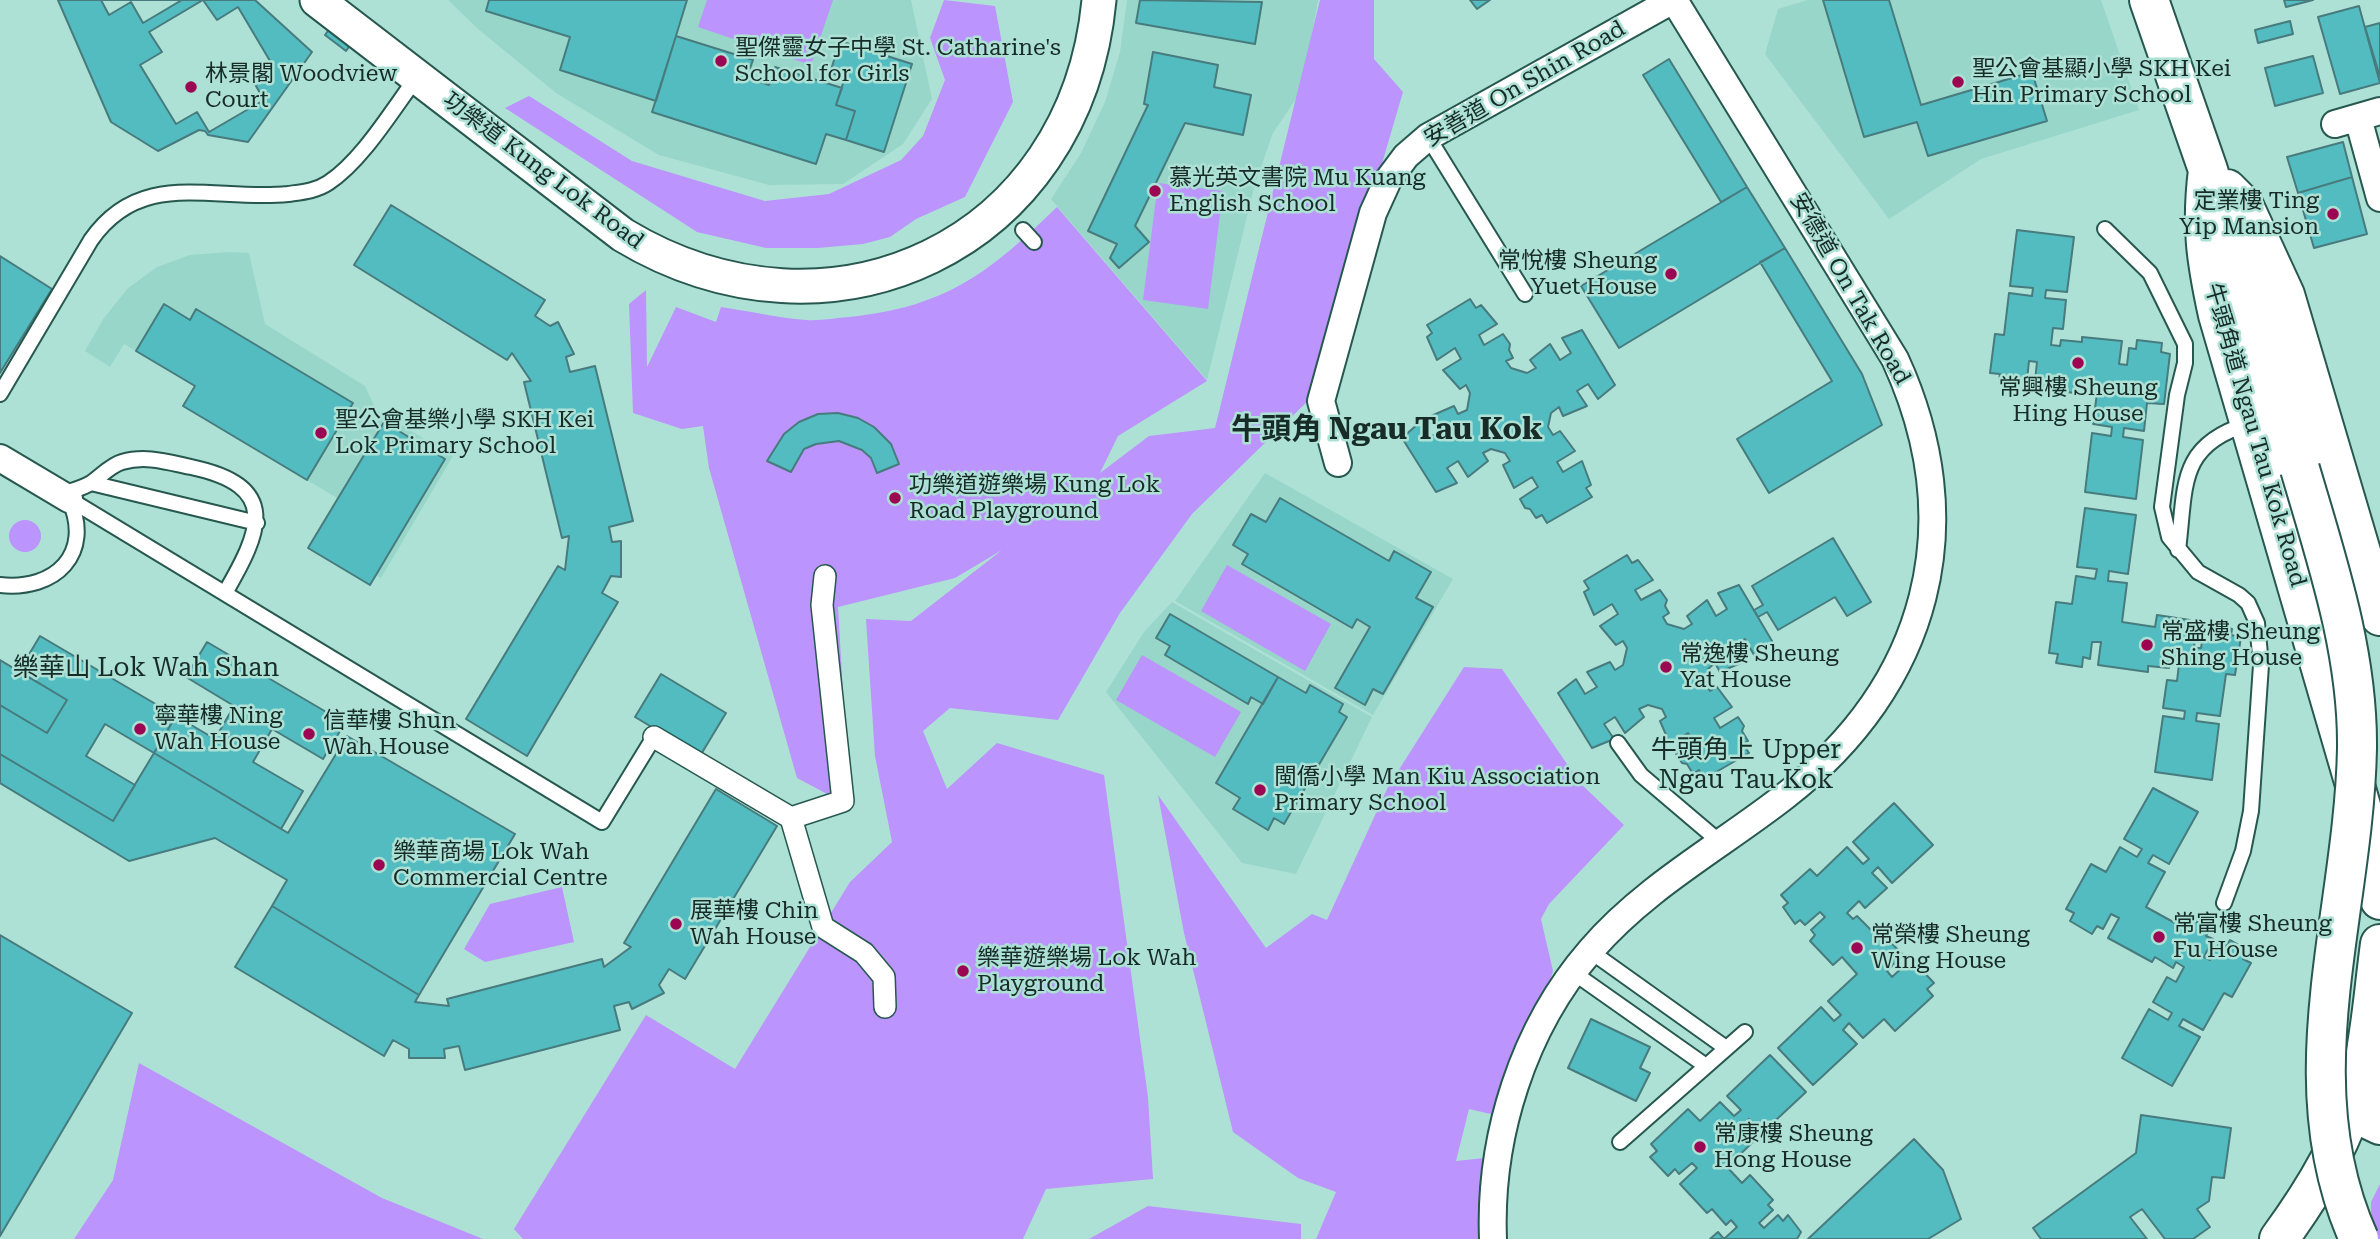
<!DOCTYPE html>
<meta charset="utf-8">
<style>
body{margin:0}
canvas{display:block;background:#ade1d5}
</style>
<canvas width="2380" height="1239"></canvas>
<script>
const ctx = document.querySelector('canvas').getContext('2d');
ctx.lineJoin = 'round';
function fill(path, color) {
  ctx.fillStyle = color;
  ctx.fill(path, 'evenodd');
}
function stroke(path, color, width, dash) {
  ctx.strokeStyle = color;
  ctx.lineWidth = width;
  ctx.lineCap = dash ? 'butt' : 'round';
  ctx.setLineDash(dash || []);
  ctx.stroke(path);
}
function write(font, color, halo, rows, align = 'center') {
  ctx.font = font + ' "Roboto Serif","Noto Sans TC",serif';
  ctx.lineWidth = 5;
  ctx.setLineDash([]);
  ctx.textBaseline = 'middle';
  ctx.strokeStyle = halo;
  ctx.fillStyle = color;
  for (const [text, x, y, turn = 0] of rows) {
    ctx.save();
    ctx.translate(x, y);
    ctx.rotate((+turn || 0) * Math.PI / 180);
    ctx.textAlign = isNaN(turn) ? turn : align;
    if (halo) ctx.strokeText(text, 0, 0);
    ctx.fillText(text, 0, 0);
    ctx.restore();
  }
}
fill(new Path2D(`
 M448,0H911L932,99L903,144L843,184L769,185L659,155L556,93L478,29Z
 M1127,0H1318L1302,90L1273,133L1255,184L1207,380L1051,199L1081,153L1105,102L1120,52Z
 M1808,0H2101L2139,110L1981,159L1889,219L1765,54L1778,9Z
 M229,252L249,253L265,324L365,386L376,410L453,456L381,578L376,575L370,585L308,548L337,498L183,406L194,386L124,344L110,367L85,351L104,318L128,288L157,267L190,255Z
 M1265,473L1453,579L1373,715L1175,601Z
 M1172,602L1372,717L1296,874L1242,863L1106,692L1144,632Z`), '#98d6c9');
fill(new Path2D(`
 M707,0H833L811,65L698,27Z
 M944,0L995,6L1013,102L965,197L916,219L890,237L863,244L818,248H766L697,232L505,108L529,96L632,161L765,201L829,194L901,160L923,136L945,80L930,38Z
 M1320,0H1374V59L1403,92L1314,395L1192,514L1120,613L1058,720L950,708L923,731L947,789L997,743L1104,775L1148,1097L1153,1179L1046,1189L1023,1239H523L514,1229L646,1015L735,1069L850,882L892,842L875,756L866,619L911,621L1002,550L955,578L838,607L849,795L831,796L797,778L709,468L703,426L682,429L633,413L629,304L646,290L647,367L676,307L716,322L721,307C749,311 778,318 806,320C820,321 835,318 849,317C946,307 989,273 1057,207L1207,381L1118,436L1100,473L1149,436L1215,428Z
 M1158,183L1223,191L1208,309L1143,300Z
 M9 536a16 16 0 1 1 32 0a16 16 0 1 1-32 0Z
 M1227,565L1331,624L1305,671L1201,611Z
 M1142,655L1241,712L1215,757L1116,700Z
 M1464,667L1502,669L1580,783L1624,825L1549,904L1541,919L1553,971L1508,1118L1469,1109L1456,1161L1504,1156L1491,1239H1316L1336,1192L1298,1178L1233,1132L1184,933L1158,795L1266,948L1312,914L1327,920L1388,787Z
 M562,887L574,942L485,962L464,949L490,904Z
 M139,1063L382,1198L483,1239H74L113,1180Z
 M2380,1184V1239H2350L2371,1225V1202Z
 M1148,1206L1301,1224V1239H1089Z`), '#bb94fe');
const building = new Path2D(`
 M58,0H255L312,52L248,142L208,135L205,131L199,130L158,151L111,122Z
 M101,0H182L143,23L131,2L109,15Z
 M203,0L217,20L238,7L273,66L252,79L264,100L209,132L197,112L176,124L140,65L162,52L149,32Z
 M489,0H687L656,101L560,70L570,37L486,11Z
 M1140,0L1262,2L1255,44L1136,23Z
 M1470,0H1490L1477,9Z
 M1823,0H1889L1921,105L2032,72L2047,121L1928,156L1917,122L1864,137Z
 M2284,0H2313L2286,7Z
 M2359,6L2380,83L2340,94L2318,17Z
 M2290,21L2293,34L2258,43L2255,30Z
 M2380,23V77L2365,27Z
 M330,28L351,44L346,51L325,35Z
 M676,36L753,60L747,77L769,85L775,67L842,88L836,105L855,111L846,140L826,134L816,164L652,112Z
 M840,41L912,64L884,152L846,140L855,111L836,105L845,77L830,73Z
 M1153,52L1218,65L1214,87L1251,95L1243,135L1185,123L1135,226L1149,242L1119,268L1110,258L1117,244L1088,231L1148,105L1144,104Z
 M2313,56L2323,93L2275,106L2265,68Z
 M1669,59L1747,187L1721,202L1643,75Z
 M2343,142L2352,177L2298,193L2287,157Z
 M2352,177L2367,234L2314,248L2298,193Z
 M1747,187L1785,248L1619,348L1581,286Z
 M391,205L545,300L535,316L550,326L558,322L574,354L566,357L570,372L595,366L633,521L609,527L612,542L621,541V577L611,576L602,593L618,602L527,756L466,719L558,566L565,570L569,536L562,538L524,382L531,381L512,353L507,360L354,265Z
 M2017,230L2074,237L2067,292L2046,290L2045,298L2066,300L2063,329L2053,328L2051,345L2060,346L2061,340L2082,342V337L2122,341L2119,364L2127,365L2129,348L2136,349L2137,340L2162,343L2161,352L2170,354L2164,404L2147,403L2144,431L2124,428L2123,437L2143,440L2136,499L2085,492L2092,433L2111,436L2112,427L2093,424L2098,385L2076,382L2075,393L2041,389L2042,381H2035L2037,362L2029,361L2027,380L2020,379L2019,387L1999,381L2000,374L1990,373L1995,334L2004,335L2009,293L2032,296L2033,288L2010,286Z
 M1785,248L1862,374L1882,425L1769,493L1737,439L1832,381L1760,262Z
 M0,256L52,289L0,373Z
 M1470,299L1476,308L1481,305L1497,324L1479,335L1484,345L1503,334L1510,344L1509,350L1513,358L1506,361L1511,368L1527,373L1536,368L1530,360L1550,344L1560,360L1571,353L1562,338L1582,330L1615,385L1598,399L1588,384L1577,391L1587,406L1563,416L1559,407L1551,413L1548,427L1553,435L1560,431L1575,451L1557,462L1563,472L1582,461L1591,485L1586,488L1592,497L1547,523L1542,515L1536,518L1530,509L1525,508L1520,499L1538,487L1532,477L1514,488L1503,465L1510,461L1505,453L1491,449L1483,453L1488,461L1468,477L1458,461L1447,468L1457,483L1436,492L1402,438L1419,423L1429,438L1440,431L1431,416L1454,406L1458,414L1467,410L1470,393L1466,385L1460,389L1443,370L1461,359L1455,348L1437,360L1427,337L1432,333L1427,325Z
 M164,304L190,320L196,309L353,403L307,480L183,406L195,386L136,351Z
 M838,413L858,418L874,427L891,444L899,464L877,473L871,458L862,450L839,441L816,444L804,449L791,472L767,461L784,434L799,422L818,414Z
 M384,422L445,459L370,585L308,548Z
 M1280,498L1389,561L1394,551L1431,572L1416,598L1433,607L1383,694L1373,689L1365,705L1335,688L1370,627L1357,619L1352,628L1242,564L1248,554L1233,545L1251,514L1266,522Z
 M2085,508L2136,515L2128,574L2109,571L2108,581L2127,583L2122,622L2155,627L2157,615L2190,620L2189,627L2196,628L2194,648H2201L2204,629L2211,630L2212,623L2232,629L2231,635L2241,637L2235,675L2226,674L2220,716L2197,713L2196,721L2219,724L2212,780L2155,772L2163,716L2184,719L2185,711L2163,708L2167,680L2177,681L2179,664L2170,663L2169,668L2148,666V672L2098,665L2101,642H2092L2090,659L2083,657L2082,667L2056,663L2058,654L2049,653L2056,602L2072,604L2076,576L2095,579L2097,569L2077,567Z
 M1833,538L1871,602L1847,616L1835,597L1778,630L1767,612L1758,617L1754,610L1763,605L1752,586Z
 M1627,555L1632,563L1638,560L1653,580L1635,590L1641,600L1660,590L1667,600L1665,606L1669,613L1663,617L1667,624L1684,629L1692,624L1687,616L1707,600L1716,616L1727,609L1718,593L1739,585L1772,641L1754,655L1745,639L1734,646L1743,662L1720,672L1715,663L1708,669L1705,683L1710,691L1717,687L1732,707L1714,718L1720,728L1738,717L1744,726L1742,731L1748,741L1743,744L1749,753L1704,779L1699,770L1693,774L1687,764L1682,763L1676,754L1695,743L1688,733L1670,744L1660,721L1666,717L1662,709L1648,705L1639,709L1644,717L1625,733L1615,717L1604,724L1614,739L1592,748L1558,693L1576,679L1585,694L1597,687L1587,672L1610,662L1615,670L1623,665L1627,648L1623,641L1616,645L1600,626L1618,614L1612,604L1594,615L1584,592L1589,589L1584,581Z
 M1170,614L1278,677L1263,704L1251,697L1248,704L1165,655L1170,646L1156,638Z
 M40,636L176,716L154,753L105,724L86,756L135,785L113,821L0,754V705L47,733L67,700L19,671Z
 M207,642L345,723L323,759L272,729L253,762L303,791L281,829L154,753L176,716L215,739L234,706L186,677Z
 M0,660L67,700L47,733L0,705Z
 M661,674L726,713L700,756L635,717Z
 M1278,677L1306,693L1310,685L1343,704L1339,712L1347,717L1284,824L1274,818L1268,830L1233,809L1240,798L1216,783Z
 M347,736L515,834L419,995L272,906L287,880L215,838L129,861L0,783V754L113,821L154,753L288,833Z
 M2153,788L2198,812L2169,864L2153,855L2148,863L2165,872L2146,907L2175,923L2180,913L2210,929L2206,936L2213,939L2204,957L2210,960L2219,943L2225,947L2230,940L2239,945L2237,948L2246,953L2243,959L2251,963L2232,997L2224,993L2203,1030L2183,1019L2179,1026L2200,1037L2172,1086L2122,1058L2149,1009L2168,1020L2172,1013L2153,1002L2167,977L2176,982L2184,967L2176,962L2173,968L2155,957L2152,962L2108,938L2119,918L2111,914L2103,929L2097,926L2092,934L2070,921L2074,913L2066,909L2091,864L2106,872L2120,847L2137,857L2142,849L2124,839Z
 M716,789L777,826L685,979L669,969L659,985L664,993L632,1009L629,1002L614,1006L620,1030L465,1070L459,1046L444,1049L445,1058H409V1049L393,1040L384,1056L235,967L272,906L419,995L415,1002L449,1006L447,999L602,959L604,967L631,947L624,943Z
 M1894,803L1933,845L1892,883L1878,867L1872,873L1887,888L1865,908L1859,901L1847,913L1853,919L1857,916L1872,931L1876,927L1903,955L1887,971L1892,977L1905,965L1909,970L1916,964L1934,983L1927,989L1933,996L1895,1031L1884,1019L1863,1038L1849,1023L1843,1030L1857,1044L1813,1085L1778,1048L1821,1007L1834,1021L1841,1015L1828,1001L1857,974L1842,957L1833,965L1810,941L1815,935L1811,930L1825,917L1820,912L1805,925L1800,920L1795,924L1783,907L1788,903L1781,895L1810,869L1817,876L1847,847L1863,864L1869,859L1853,842Z
 M0,935L132,1013L0,1236Z
 M1591,1019L1650,1047L1640,1068L1650,1073L1636,1101L1568,1068Z
 M1770,1055L1806,1092L1762,1133L1749,1119L1742,1125L1756,1139L1727,1167L1742,1183L1750,1175L1773,1200L1768,1205L1773,1210L1759,1223L1764,1228L1778,1215L1783,1221L1788,1215L1801,1232L1797,1239H1710L1718,1232L1724,1239L1737,1227L1731,1220L1726,1225L1712,1209L1707,1213L1680,1184L1697,1168L1692,1163L1679,1174L1675,1169L1668,1176L1650,1157L1657,1151L1651,1144L1688,1109L1700,1121L1720,1102L1734,1116L1741,1110L1727,1096Z
 M2141,1115L2231,1128L2224,1178L2212,1177L2209,1201L2197,1209L2210,1227L2193,1239H2165L2142,1209L2130,1217L2147,1239H2041L2033,1228L2136,1153Z
 M1914,1139L1943,1170L1961,1219L1928,1239H1808Z`);
fill(building, '#52bcc1');
stroke(building, '#477b7d', 2);
const service = new Path2D(`
 M1428,137L1525,294
 M2105,229L2150,273L2185,344V363L2177,395L2162,507L2169,537L2198,572L2239,595L2248,603L2257,623L2261,665L2251,811L2243,851L2224,903
 M1023,230L1034,242
 M0,394L91,240C142,167 215,202 288,194C302,192 316,191 328,183C362,161 393,109 417,77
 M91,483L257,523
 M61,494C71,491 81,489 91,483C101,476 111,465 122,462C146,455 167,462 191,467C281,486 261,531 225,593
 M69,499L602,822L654,737
 M2178,550C2186,488 2177,445 2248,424
 M0,585C55,591 94,554 69,499
 M1618,743L1641,775L1721,843
 M1590,951L1726,1048
 M1574,973L1706,1066
 M1620,1142L1745,1032`);
const pedestrian = new Path2D(`
 M654,737L791,818L823,927L864,953L884,977L885,1007
 M791,818L843,801L822,605L825,576`);
const minor = new Path2D(`
 M2358,118L2380,198
 M2335,124L2380,111
 M0,458L69,499
 M1338,463L1321,401L1373,213L1388,180L1406,156L1428,137L1673,0
 M1493,1239C1489,1137 1523,1028 1591,950C1645,887 1721,846 1785,796C1929,684 1971,524 1895,359L1674,0`);
const tertiary = new Path2D(`
 M317,0L623,235C831,360 1076,246 1099,0`);
const secondary = new Path2D(`
 M2149,0L2208,170L2300,469
 M2208,170C2201,226 2206,260 2218,315L2366,823L2380,900
 M2227,189L2244,206L2285,295L2380,616
 M2279,1239C2314,1191 2348,1136 2361,1077C2371,1034 2374,988 2380,944`);
const trunk = new Path2D(`
 M2361,1078L2380,1088
 M2351,1111L2380,1125`);
stroke(service, '#27584f', 18);
stroke(pedestrian, '#27584f', 24);
stroke(minor, '#27584f', 30);
stroke(tertiary, '#27584f', 37);
stroke(secondary, '#27584f', 42);
stroke(trunk, '#27584f', 42);
stroke(service, '#fff', 14);
stroke(pedestrian, '#fff', 21);
stroke(minor, '#fff', 26);
stroke(tertiary, '#fff', 33);
stroke(secondary, '#fff', 38);
stroke(trunk, '#fff', 38);
const secondaryBridge = new Path2D(`
 M2300,469C2327,561 2358,652 2357,748C2354,913 2287,1080 2359,1239`);
stroke(secondaryBridge, '#27584f', 42, []);
stroke(secondaryBridge, '#fff', 38);
for (const [x, y, r, color] of [
 [721,61,7,"#9c0551"],
 [1958,82,7,"#9c0551"],
 [191,87,7,"#9c0551"],
 [1155,191,7,"#9c0551"],
 [2333,214,7,"#9c0551"],
 [1671,274,7,"#9c0551"],
 [2078,363,7,"#9c0551"],
 [321,433,7,"#9c0551"],
 [895,498,7,"#9c0551"],
 [2147,645,7,"#9c0551"],
 [1666,667,7,"#9c0551"],
 [140,729,7,"#9c0551"],
 [309,734,7,"#9c0551"],
 [1260,790,7,"#9c0551"],
 [379,865,7,"#9c0551"],
 [676,924,7,"#9c0551"],
 [2159,937,7,"#9c0551"],
 [1857,948,7,"#9c0551"],
 [963,971,7,"#9c0551"],
 [1700,1147,7,"#9c0551"]
]) {
  const dot = new Path2D();
  dot.arc(x, y, r, 0, 2 * Math.PI);
  ctx.fillStyle = color;
  ctx.fill(dot);
  stroke(dot, '#ade1d5', 2.5);
}
write('23px', '#172b27', '#ade1d5', [
 ["聖傑靈女子中學 St. Catharine's",735,48],
 ["School for Girls",735,74],
 ["聖公會基顯小學 SKH Kei",1972,69],
 ["Hin Primary School",1972,95],
 ["林景閣 Woodview",205,74],
 ["Court",205,100],
 ["慕光英文書院 Mu Kuang",1169,178],
 ["English School",1169,204],
 ["定業樓 Ting",2319,201,"right"],
 ["Yip Mansion",2319,227,"right"],
 ["常悅樓 Sheung",1657,261,"right"],
 ["Yuet House",1657,287,"right"],
 ["常興樓 Sheung",2078,388,"center"],
 ["Hing House",2078,414,"center"],
 ["聖公會基樂小學 SKH Kei",335,420],
 ["Lok Primary School",335,446],
 ["功樂道遊樂場 Kung Lok",909,485],
 ["Road Playground",909,511],
 ["常盛樓 Sheung",2161,632],
 ["Shing House",2161,658],
 ["常逸樓 Sheung",1680,654],
 ["Yat House",1680,680],
 ["寧華樓 Ning",154,716],
 ["Wah House",154,742],
 ["信華樓 Shun",323,721],
 ["Wah House",323,747],
 ["閩僑小學 Man Kiu Association",1274,777],
 ["Primary School",1274,803],
 ["樂華商場 Lok Wah",393,852],
 ["Commercial Centre",393,878],
 ["展華樓 Chin",690,911],
 ["Wah House",690,937],
 ["常富樓 Sheung",2173,924],
 ["Fu House",2173,950],
 ["常榮樓 Sheung",1871,935],
 ["Wing House",1871,961],
 ["樂華遊樂場 Lok Wah",977,958],
 ["Playground",977,984],
 ["常康樓 Sheung",1714,1134],
 ["Hong House",1714,1160]
], 'left');
write('23px', '#172b27', '#ade1d5', [
 ["安善道 On Shin Road",1525,84,-30],
 ["功樂道 Kung Lok Road",543,171,37],
 ["安德道 On Tak Road",1850,289,60],
 ["牛頭角道 Ngau Tau Kok Road",2255,435,74]
]);
write('26px', '#172b27', '#ade1d5', [
 ["樂華山 Lok Wah Shan",146,668],
 ["牛頭角上 Upper",1746,750],
 ["Ngau Tau Kok",1746,780]
]);
write('bold 30px', '#172b27', '#ade1d5', [
 ["牛頭角 Ngau Tau Kok",1387,430]
]);
</script>
